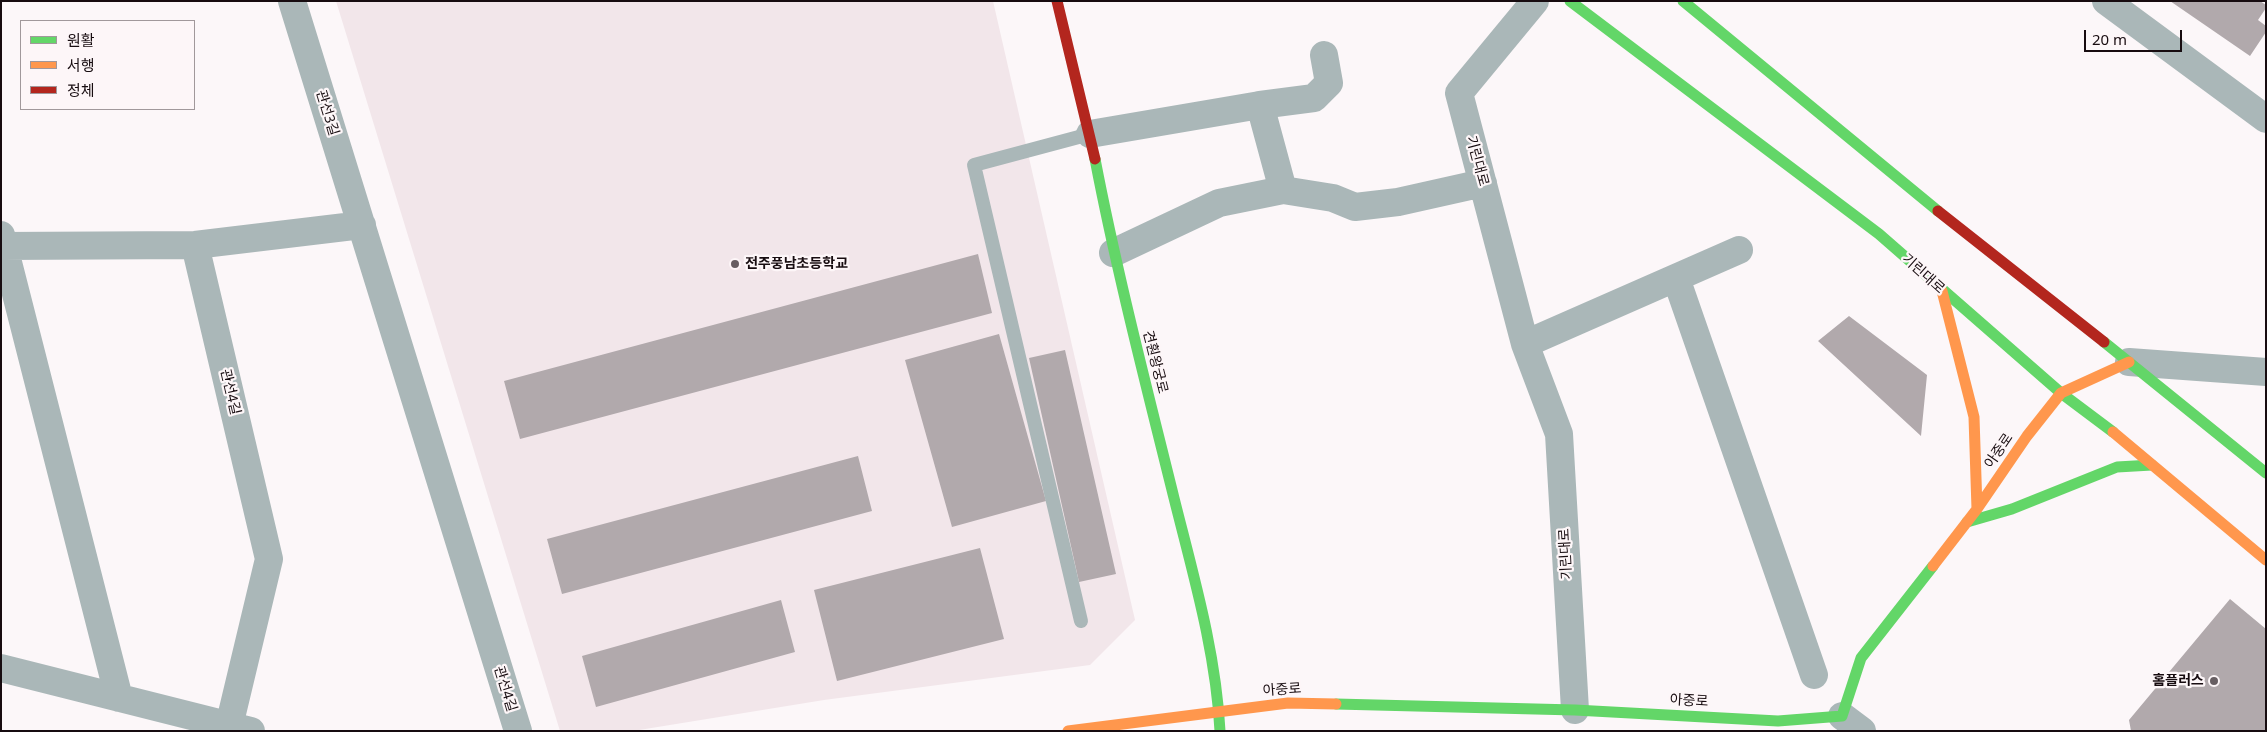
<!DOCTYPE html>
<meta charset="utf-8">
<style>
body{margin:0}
#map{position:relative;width:2267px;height:732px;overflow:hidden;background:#fcf7f9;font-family:"Noto Sans","Noto Sans KR",sans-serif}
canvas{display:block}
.frame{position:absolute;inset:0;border:2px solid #170c10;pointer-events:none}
.legend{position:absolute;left:20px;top:20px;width:175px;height:90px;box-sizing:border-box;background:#fdf6f8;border:1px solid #a1989b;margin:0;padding:6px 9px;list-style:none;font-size:15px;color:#170c10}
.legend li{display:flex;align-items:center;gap:10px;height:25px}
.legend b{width:25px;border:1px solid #a1989b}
.scale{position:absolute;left:2084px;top:30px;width:98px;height:22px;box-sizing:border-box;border:2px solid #170c10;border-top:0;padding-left:6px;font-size:15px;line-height:18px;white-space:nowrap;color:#170c10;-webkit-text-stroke:4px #fdf6f8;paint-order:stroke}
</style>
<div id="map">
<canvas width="2267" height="732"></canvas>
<div class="frame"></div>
<ul class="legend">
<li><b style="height:6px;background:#63d668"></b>원활</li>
<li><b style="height:6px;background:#ff974d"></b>서행</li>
<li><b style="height:6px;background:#b3261e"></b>정체</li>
</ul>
<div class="scale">20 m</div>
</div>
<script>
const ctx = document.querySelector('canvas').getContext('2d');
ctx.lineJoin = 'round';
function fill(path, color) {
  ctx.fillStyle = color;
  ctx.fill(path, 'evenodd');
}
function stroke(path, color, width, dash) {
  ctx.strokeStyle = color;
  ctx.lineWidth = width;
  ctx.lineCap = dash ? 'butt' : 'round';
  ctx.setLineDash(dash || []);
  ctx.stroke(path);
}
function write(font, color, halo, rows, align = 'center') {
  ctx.font = font + ' "Noto Sans","Noto Sans KR",sans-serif';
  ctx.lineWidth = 4.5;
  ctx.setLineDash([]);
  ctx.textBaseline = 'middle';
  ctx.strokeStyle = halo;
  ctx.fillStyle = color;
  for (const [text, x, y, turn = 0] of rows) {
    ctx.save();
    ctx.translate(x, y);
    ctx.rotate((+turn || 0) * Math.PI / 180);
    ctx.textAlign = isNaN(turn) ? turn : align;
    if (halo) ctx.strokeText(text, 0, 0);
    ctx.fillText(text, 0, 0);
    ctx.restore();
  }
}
fill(new Path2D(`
 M336,1H993L1135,620L1090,665L824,700L633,731H560Z`), '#f2e6ea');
fill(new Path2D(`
 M2170,1H2260L2266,5V8L2258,20L2266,26V32L2250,56Z
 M978,254L992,313L520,439L504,381Z
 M1849,316L1927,375L1921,436L1818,341Z
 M999,334L1046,501L952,527L905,360Z
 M1065,350L1116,574L1079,582L1029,358Z
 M858,456L872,511L562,594L547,539Z
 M980,548L1004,639L837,681L814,590Z
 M2230,599L2266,629V731H2131L2129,720Z
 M781,600L795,652L596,707L582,656Z`), '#b1a9ac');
stroke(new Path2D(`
 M1081,621L974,165L1090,134`), '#aab7b8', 14);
stroke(new Path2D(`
 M292,1L518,731
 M1535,1L1459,93L1525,344L1559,434L1575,710
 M2106,1L2266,119
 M1260,105L1314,98L1329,83L1324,55
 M1090,134L1260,105L1283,190
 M1,235L119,698
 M195,245L269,559L229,726
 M1,246L195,245L362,225
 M1113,253L1219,203L1283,190L1333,198L1355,207L1398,202L1483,183
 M1676,278L1814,675
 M1525,344L1739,250
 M2129,362L2266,372
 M1,668L251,731
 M1842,716L1862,731`), '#aab7b8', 28);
stroke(new Path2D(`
 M1570,1L1879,234L2061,393L2113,432
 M1683,1L1938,211
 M1095,159C1117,273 1146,385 1174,498C1193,574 1216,652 1220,731
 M2104,342L2266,473
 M1967,522L2012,509L2117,467L2152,465
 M1336,704L1575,710L1778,721L1842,716L1861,658L1933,566`), '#63d668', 11);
stroke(new Path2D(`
 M1942,291L1974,417L1977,509
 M2113,432L2266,560
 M1933,566L1977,509L2027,436L2061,393L2129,362
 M1068,731L1288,703L1336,704`), '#ff974d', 11);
stroke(new Path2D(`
 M1057,1L1095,159
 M1938,211L2104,342`), '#b3261e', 11);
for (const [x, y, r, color] of [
 [735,264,5,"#675e62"],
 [2214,681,5,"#675e62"]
]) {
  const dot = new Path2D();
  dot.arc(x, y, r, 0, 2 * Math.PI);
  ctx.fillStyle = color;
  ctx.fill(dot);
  stroke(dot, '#fdf6f8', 2);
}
write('14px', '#170c10', '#fdf6f8', [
 ["관선3길",327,113,73],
 ["기린대로",1477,161,75],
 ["기린대로",1923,274,42],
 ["견훤왕궁로",1155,362,76],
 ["관선4길",230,392,77],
 ["아중로",1999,451,-56],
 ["기린대로",1566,554,-93],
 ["관선4길",505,689,73],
 ["아중로",1282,690,-4],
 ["아중로",1689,701,3]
]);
write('bold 14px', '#170c10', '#fdf6f8', [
 ["전주풍남초등학교",745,264],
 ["홈플러스",2204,681,"right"]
], 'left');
</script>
